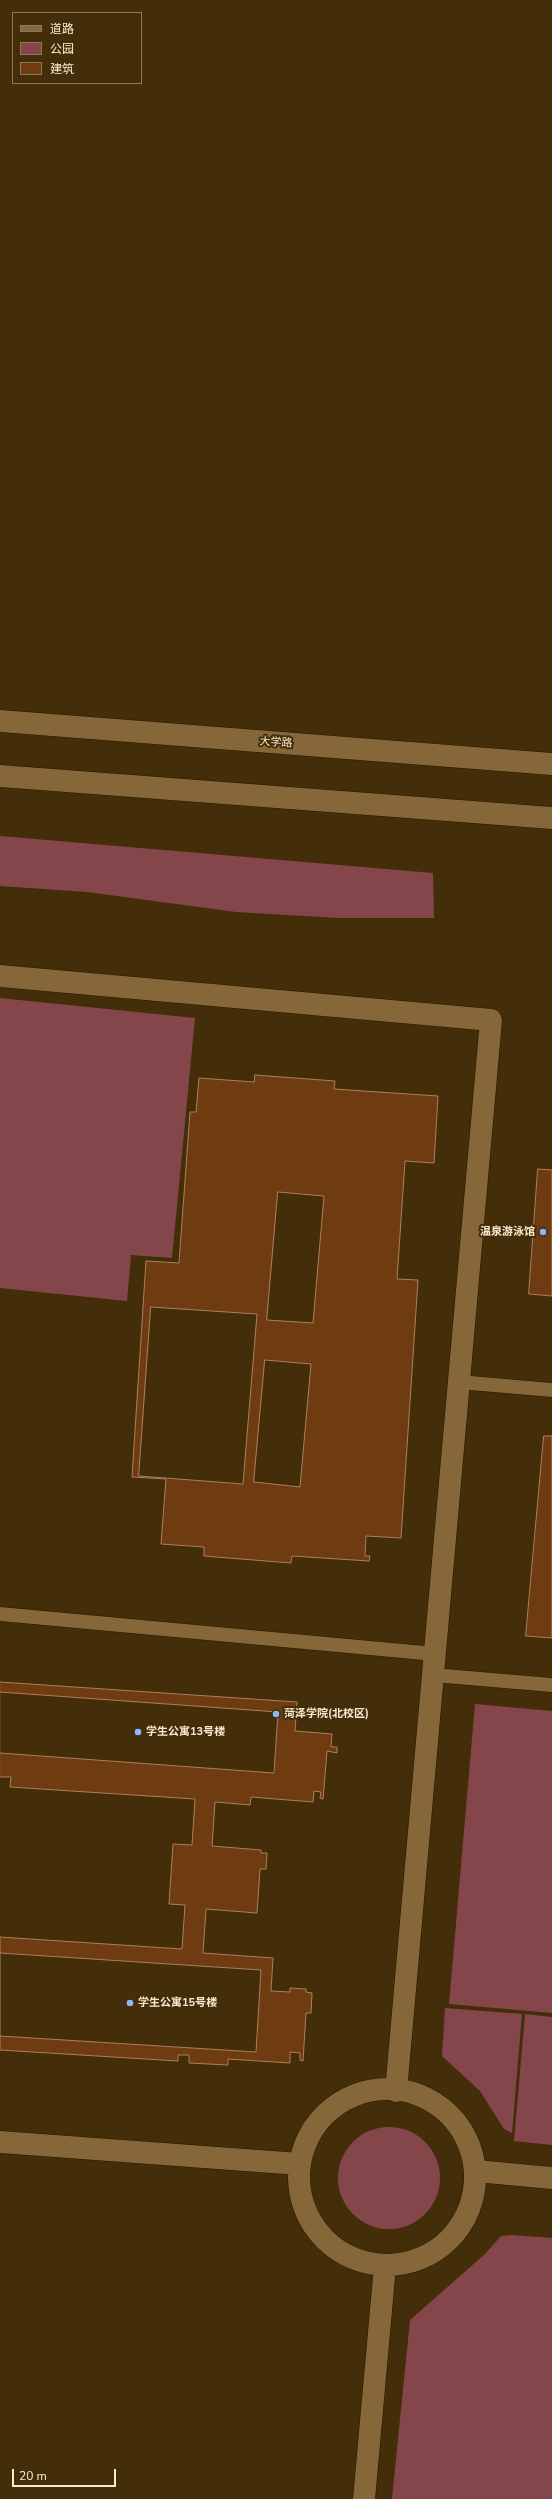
<!DOCTYPE html>
<meta charset="utf-8">
<style>
body{margin:0}
#map{position:relative;width:552px;height:2499px;overflow:hidden;background:#432e09;font-family:"Nunito Sans","Noto Sans SC",sans-serif}
canvas{display:block}
.legend{position:absolute;left:12px;top:12px;width:130px;height:72px;box-sizing:border-box;background:#432e09;border:1px solid #8d7959;margin:0;padding:5px 7px;list-style:none;font-size:12px;color:#fbead2}
.legend li{display:flex;align-items:center;gap:8px;height:20px}
.legend b{width:20px;border:1px solid #8d7959}
.scale{position:absolute;left:12px;top:2469px;width:104px;height:18px;box-sizing:border-box;border:2px solid #fbead2;border-top:0;padding-left:5px;font-size:12px;line-height:14px;white-space:nowrap;color:#fbead2;-webkit-text-stroke:3px #432e09;paint-order:stroke}
</style>
<div id="map">
<canvas width="552" height="2499"></canvas>
<ul class="legend">
<li><b style="height:5px;background:#856739"></b>道路</li>
<li><b style="height:11px;background:#84464a"></b>公园</li>
<li><b style="height:11px;background:#6e3c10"></b>建筑</li>
</ul>
<div class="scale">20 m</div>
</div>
<script>
const ctx = document.querySelector('canvas').getContext('2d');
ctx.lineJoin = 'round';
function fill(path, color) {
  ctx.fillStyle = color;
  ctx.fill(path, 'evenodd');
}
function stroke(path, color, width, dash) {
  ctx.strokeStyle = color;
  ctx.lineWidth = width;
  ctx.lineCap = dash ? 'butt' : 'round';
  ctx.setLineDash(dash || []);
  ctx.stroke(path);
}
function write(font, color, halo, rows, align = 'center') {
  ctx.font = font + ' "Nunito Sans","Noto Sans SC",sans-serif';
  ctx.lineWidth = 4;
  ctx.setLineDash([]);
  ctx.textBaseline = 'middle';
  ctx.strokeStyle = halo;
  ctx.fillStyle = color;
  for (const [text, x, y, turn = 0] of rows) {
    ctx.save();
    ctx.translate(x, y);
    ctx.rotate((+turn || 0) * Math.PI / 180);
    ctx.textAlign = isNaN(turn) ? turn : align;
    if (halo) ctx.strokeText(text, 0, 0);
    ctx.fillText(text, 0, 0);
    ctx.restore();
  }
}
fill(new Path2D(`
 M0,836L433,873L434,918H338L236,912L87,892L0,886Z
 M0,998L195,1018L172,1258L131,1255L127,1301L0,1288Z
 M475,1704L552,1711V2013L449,2004Z
 M445,2008L522,2014L512,2133L504,2129L480,2091L442,2056Z
 M525,2014L552,2017V2145L514,2141Z
 M338 2178a51 51 0 1 1 102 0a51 51 0 1 1-102 0Z
 M513,2235L552,2238V2499H392L410,2320L485,2254L501,2236Z`), '#84464a');
const building = new Path2D(`
 M255,1075L335,1081L334,1089L438,1096L434,1163L405,1161L397,1279L418,1280L401,1538L366,1536L365,1556H370L369,1561L292,1556L291,1563L204,1556V1547L161,1544L166,1479L132,1477L146,1261L179,1263L190,1112H196L199,1078L254,1082Z
 M538,1169L552,1170V1296L529,1294Z
 M278,1192L324,1196L313,1323L267,1320Z
 M151,1307L257,1314L243,1484L139,1476Z
 M265,1360L311,1364L300,1487L254,1482Z
 M544,1436H552V1638L526,1636Z
 M0,1682L297,1702L295,1731L332,1734L331,1747H337V1753L327,1751L323,1799L320,1798L321,1792L314,1791L313,1802L251,1797L250,1805L215,1802L212,1846L261,1850V1853H267L266,1869H260L257,1913L206,1909L203,1953L273,1958L271,1991L290,1992V1988L306,1989V1992L312,1993L311,2013H306L303,2061L300,2060V2053L290,2052V2063L228,2059V2065L189,2063V2055H178V2061L0,2050V1937L182,1949L185,1905L169,1904L173,1844L192,1845L195,1799L10,1787L11,1777H0Z
 M0,1692L278,1712L274,1773L0,1753Z
 M0,1953L261,1970L256,2052L0,2036Z`);
fill(building, '#6e3c10');
stroke(building, '#ad7f5e', 1);
const lane = new Path2D(`
 M459,1382L552,1390
 M0,1614L435,1654
 M433,1675L552,1685`);
const street = new Path2D(`
 M0,976L491,1020L396,2091
 M299 2177a88 88 0 1 1 176 0a88 88 0 1 1-176 0Z
 M0,2142L299,2164
 M476,2171L552,2178
 M364,2499L385,2266`);
const secondary = new Path2D(`
 M0,721L552,764
 M0,776L552,818`);
stroke(lane, '#251701', 15);
stroke(street, '#251701', 23);
stroke(secondary, '#251701', 23);
stroke(lane, '#856739', 14);
stroke(street, '#856739', 22);
stroke(secondary, '#856739', 22);
for (const [x, y, r, color] of [
 [543,1232,4,"#8abafc"],
 [276,1714,4,"#8abafc"],
 [138,1732,4,"#8abafc"],
 [130,2003,4,"#8abafc"]
]) {
  const dot = new Path2D();
  dot.arc(x, y, r, 0, 2 * Math.PI);
  ctx.fillStyle = color;
  ctx.fill(dot);
  stroke(dot, '#432e09', 1.5);
}
write('11px', '#fbead2', '#432e09', [
 ["大学路",276,743,4]
]);
write('bold 11px', '#fbead2', '#432e09', [
 ["温泉游泳馆",535,1232,"right"],
 ["菏泽学院(北校区)",284,1714],
 ["学生公寓13号楼",146,1732],
 ["学生公寓15号楼",138,2003]
], 'left');
</script>
